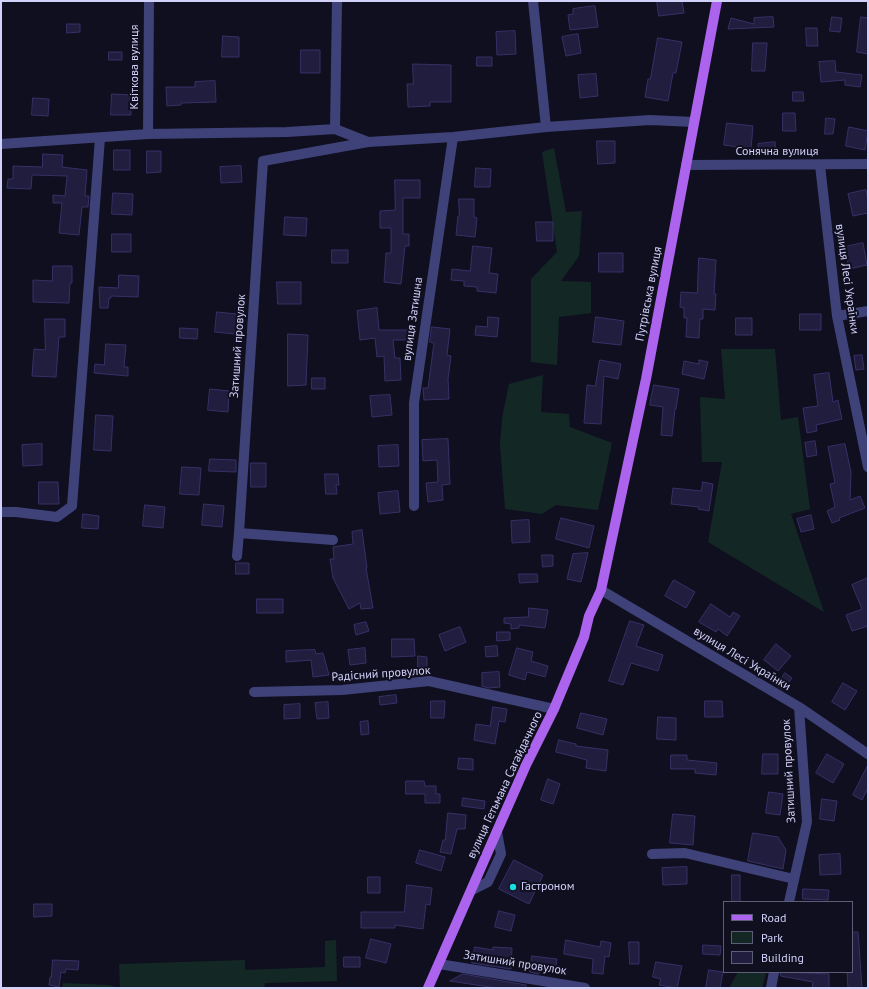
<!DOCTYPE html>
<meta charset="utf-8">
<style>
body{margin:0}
#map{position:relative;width:869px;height:989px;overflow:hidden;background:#100f1f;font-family:"PT Sans",sans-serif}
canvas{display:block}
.frame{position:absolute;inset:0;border:2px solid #d2d1fa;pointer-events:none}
.legend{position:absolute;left:723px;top:901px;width:130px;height:72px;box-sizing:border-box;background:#100f1f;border:1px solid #5e5d77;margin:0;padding:5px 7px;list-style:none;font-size:12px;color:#d2d1fa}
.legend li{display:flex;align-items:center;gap:8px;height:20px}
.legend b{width:20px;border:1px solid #5e5d77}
</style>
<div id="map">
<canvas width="869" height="989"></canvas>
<div class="frame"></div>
<ul class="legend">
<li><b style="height:5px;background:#ac64ee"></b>Road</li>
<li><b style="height:11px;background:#132825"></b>Park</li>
<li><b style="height:11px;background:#201d3e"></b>Building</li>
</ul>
</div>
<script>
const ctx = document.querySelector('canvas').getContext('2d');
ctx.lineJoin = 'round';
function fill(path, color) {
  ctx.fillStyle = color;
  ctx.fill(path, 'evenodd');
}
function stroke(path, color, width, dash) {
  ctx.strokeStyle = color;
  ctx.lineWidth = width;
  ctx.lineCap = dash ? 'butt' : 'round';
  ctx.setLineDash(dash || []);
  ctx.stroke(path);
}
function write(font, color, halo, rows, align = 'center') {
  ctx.font = font + ' "PT Sans",sans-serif';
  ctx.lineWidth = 4;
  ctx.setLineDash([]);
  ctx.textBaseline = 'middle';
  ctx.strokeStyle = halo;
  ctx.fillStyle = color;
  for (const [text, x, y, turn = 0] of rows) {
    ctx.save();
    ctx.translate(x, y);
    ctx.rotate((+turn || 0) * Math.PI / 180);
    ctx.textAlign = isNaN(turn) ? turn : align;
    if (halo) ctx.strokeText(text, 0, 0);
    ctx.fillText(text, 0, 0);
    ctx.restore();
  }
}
fill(new Path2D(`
 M554,148L566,212L582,211L579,256L561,281L591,282V313L559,317L557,365L531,362V279L557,252L542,152Z
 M721,349H775L781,420L798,417L810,509L791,514L824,612L708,542L722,462H702L700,397L725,399Z
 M543,375L541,412L569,414L570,427L612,443L598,510L556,505L542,514L505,509L500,445L502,418L509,384Z
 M336,940L337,981L265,983L264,988H120L119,964L245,960V970L325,967V941Z
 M738,972H766L762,988H729Z
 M63,983L110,985L117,988H62Z`), '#132825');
const building = new Path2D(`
 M657,1H682L684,13L659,16Z
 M595,6L598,27L570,30L568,15L573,14V9Z
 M773,17L774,27L728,29L731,18L754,24V18Z
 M832,17L842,18L840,32L830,31Z
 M861,17L868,18V54L857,52Z
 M67,24H80V32L67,33Z
 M806,28H817L818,46H807Z
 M515,31L516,54L497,55L496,32Z
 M578,34L581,53L566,56L562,37Z
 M223,36L239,37V57H222Z
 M658,38L682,42L676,73H673L668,101L645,97L648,79H650Z
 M753,43H767L765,71H752Z
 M301,50H320V73H301Z
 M109,52H122V60H109Z
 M477,57H492V66H477Z
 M835,61L836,72L862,75L860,87L845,85V80L821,82L819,62Z
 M413,64L451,65V102H430V106L408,107L407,84H413Z
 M596,74L598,96L580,98L578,75Z
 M215,81L216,102L181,103V105L167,106L166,87H195V82Z
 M793,92H803L804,101H793Z
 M112,94L131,95V115H111Z
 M33,98L49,99L48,116L32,115Z
 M783,113H795L796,131H783Z
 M826,118L835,119L833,134H825Z
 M727,123L753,126L751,149L724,145Z
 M849,127L868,131L865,150L846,146Z
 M597,141H615V163L598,164Z
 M775,142L776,153L759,155L758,144Z
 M114,150H130V170H114Z
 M147,151H161V172L147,173Z
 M43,154L63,155L62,167L87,170L85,196H89L88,207H82L79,235L59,233L62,203H53V195L65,196L67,176L32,175L31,189L7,188L8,179H13V166L42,167Z
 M241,166L242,182L221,183L220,167Z
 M476,168L491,169L490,187H475Z
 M395,180H420V198H403V234H409V246H405L401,284L384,282L386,253H391V228H380V211L395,210Z
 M866,190L868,199V213L853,216L848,194Z
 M113,193L133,194L132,215L112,214Z
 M459,199H474V217L477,218L475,237L456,235L458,216H459Z
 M285,217L307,218L306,236L284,235Z
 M536,222H553V241H537Z
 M112,234H131V252H112Z
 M863,243L867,265L849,269L845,247Z
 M473,246L492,248L489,273L498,274L496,293L477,291V287L464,286V281L451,280L452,269L470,271Z
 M332,250H348V263H332Z
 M599,253H623V272H599Z
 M699,258L716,260L714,294H716L715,310L703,309V319H700L699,338L686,337L687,318H684V308L680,307L681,292L697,293Z
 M53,266H72V283H70L69,303L33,302V280L52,281Z
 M119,275L139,276L138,297L111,296V298H109L108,308H100L99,287L118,288Z
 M277,282H301V304H278Z
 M377,308L379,330H409V340H393L395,358H400L401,380L385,381L384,356L377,357L375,338L360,340L357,311Z
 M217,312L237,314L235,334L215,332Z
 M800,314H821V330H800Z
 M488,317L499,318L497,337L475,335L476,326L487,327Z
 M596,317L624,321L621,345L593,342Z
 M736,318H752V335H736Z
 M45,319H65V337H59L56,377L32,376L34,349L45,350Z
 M432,327L450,329L447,355L451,356L448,379L449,399L424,400L423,388H428L434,343L430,342Z
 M180,328L198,329L197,339L180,338Z
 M288,334L308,335L306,385L288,386Z
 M106,344L126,345L124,367H128V376L94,373L95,364L104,365Z
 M862,355L864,369L856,370L854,356Z
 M600,360L621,364L618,379L604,376L601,424L584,423L587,385L595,386Z
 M699,360L708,362L704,379L682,374L684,361L699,364Z
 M829,373L833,402L838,400L842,419L816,425L817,431L807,433L803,408L818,406L814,375Z
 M312,378H325V389H312Z
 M654,385L679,389L676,409H675L672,436L661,435L663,407L650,405Z
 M210,389L229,391L228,412L208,410Z
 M390,395L392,415L372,417L370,396Z
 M96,415L113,416L111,451L94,450Z
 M448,439L450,484L442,485L443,500L428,502L426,483L438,482L437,460L423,461L422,440Z
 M815,441L817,455L807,457L805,443Z
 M42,444V465L23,466L22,445Z
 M845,444L851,472L850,500L860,496L865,508L839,518L840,520L832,523L827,511L835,507L830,484L835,483L828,447Z
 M398,445L399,466L379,467L378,446Z
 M210,459L236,460V472L209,471Z
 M251,463H266V487H251Z
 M182,467L201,468L199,495L180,494Z
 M325,474H338L339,485H336L337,494H326Z
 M39,482H58L59,504H39Z
 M703,482L713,484L709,511L698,509L699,507L671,504L673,488L701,491Z
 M398,491L400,512L380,514L378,493Z
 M204,504L224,506L222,527L202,525Z
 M145,505L165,507L163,528L143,526Z
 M83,514L99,516L98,529L82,528Z
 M811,515L814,529L801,532L797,519Z
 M561,518L594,526L589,548L556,539Z
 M529,520L530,542L512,543L511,521Z
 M362,530L367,568H366L373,608L361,609L360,603L349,609L333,578L330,559H334L333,547L353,544L352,532Z
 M588,553L581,582L567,579L573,554Z
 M542,555H553V566L543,567Z
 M236,563H249V574H236Z
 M519,574H537L538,582L520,583Z
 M868,578V626L852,631L846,615L862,609L852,585Z
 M674,580L695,592L686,608L665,596Z
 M257,599H283V613H257Z
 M711,604L730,617L733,612L740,616L727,636L718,629L716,632L699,622Z
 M529,608L548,610L545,628L519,625V628L511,629V624L504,623V618L528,617Z
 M630,621L644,625L636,646L663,655L658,671L631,663L623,685L609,681Z
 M366,622L369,631L356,635L354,625Z
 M460,627L466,642L445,651L439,635Z
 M497,632H510V640L497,641Z
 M392,639H414L415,656L392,657Z
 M776,644L791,656L778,671L764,660Z
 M497,646L498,656L486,657L485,647Z
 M365,648L366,663L350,665L348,650Z
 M517,648L533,652L531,661L548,666L545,677L527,672L525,680L509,675Z
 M315,650L316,654L323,653L329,675L313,677L311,660L286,662V651Z
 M418,656L427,657V667H418Z
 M499,672L500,687L488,688L482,686V673Z
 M785,673L792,678L783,690L777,686Z
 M843,683L857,691L845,710L832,702Z
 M396,695L397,703L380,705L379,697Z
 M431,701H445L444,718H431Z
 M705,701H722L723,717H705Z
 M328,702L329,718L317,719L315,703Z
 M300,704V718L284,719V705Z
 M493,707L507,709L505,722L499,721L495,744L474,740L476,724L490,726Z
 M581,713L607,719L603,735L577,728Z
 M658,717L676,718V740L657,739Z
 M368,721L369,734L361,735L360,722Z
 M559,740L576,744V746L608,750L606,771L586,768L587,760L556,752Z
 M763,754H778V774H762Z
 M827,754L844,764L833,783L816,773Z
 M671,755H687V760L717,763L716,775L695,773V769H671Z
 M459,758L473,759V770L458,769Z
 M868,765V788L862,800L853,795Z
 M548,779L560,784L553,804L541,800Z
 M406,781H424L425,786H436V794H440V803H425V794H406Z
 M769,792L783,794L780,815L766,813Z
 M463,798L485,801L484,809L462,806Z
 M822,799L837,801L834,821L820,819Z
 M448,813L466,815L465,829H457L451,854L440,852L443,840H445Z
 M673,814L695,816L693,845L670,843Z
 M753,833L778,837L786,850L783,869L748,861Z
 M420,850L445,857L441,871L416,863Z
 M840,854L841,874L820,875L819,855Z
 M514,860L543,875L529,904L499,889Z
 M687,867V884L663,885L662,868Z
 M732,875H740V902H732Z
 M368,877H380V893H368Z
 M407,885L432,888L430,905L426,904L423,929L395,925V928H361V912H404Z
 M803,889L829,890L828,900L803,899Z
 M34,904H52V916L34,917Z
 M499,911L515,915L511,931L495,927Z
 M852,932H858L862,988H848L847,972H852Z
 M371,939L391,944L386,963L366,958Z
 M566,940L600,947L601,941L611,943L609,957L605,956L603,974L592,973L593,959L564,954Z
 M629,942H639V964H630Z
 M703,945L721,946L720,955L703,954Z
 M475,947L493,950V947L512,948L511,969L472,963Z
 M532,956L557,959L555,971L540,969L539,974L530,972Z
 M344,957H360V967H344Z
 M53,960L79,961L78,970L66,969L65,973L61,972L59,987L49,985L50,977H51Z
 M656,962L682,966L677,988L659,985L661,979L653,977Z
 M709,970L723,972L720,988H706Z
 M781,972L829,974V988H812L813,982L781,976Z
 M463,974L526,985V988H496L450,981Z`);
fill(building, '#201d3e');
stroke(building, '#363167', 1);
stroke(new Path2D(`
 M337,1L335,129L368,142
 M533,1L546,127
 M148,134L149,1
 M1,144L148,134L287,132L335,129
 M686,165L868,164
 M820,165L837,316L868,467
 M837,316L868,311
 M414,506V403L453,137
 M1,512H16L57,517L72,506L100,138
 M239,533L263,161L368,142L453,137L546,127L650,120L694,122
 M237,556L239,533L333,540
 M601,590L799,707L868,754
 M254,692L342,690L429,681L554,709
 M652,854L685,853L794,879
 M472,890L488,882L501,854L497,832
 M789,902L807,822L799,707
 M439,964L585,988
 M771,988L774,972`), '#3f4279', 10);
stroke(new Path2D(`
 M428,988L526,765L554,709L584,637L589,616L601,590L646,379L717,1`), '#ac64ee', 10);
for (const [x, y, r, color] of [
 [513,887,4,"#18dfdf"]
]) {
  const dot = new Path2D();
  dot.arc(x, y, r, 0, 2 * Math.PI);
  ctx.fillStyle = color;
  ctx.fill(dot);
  stroke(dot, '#100f1f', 1.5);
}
write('12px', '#d2d1fa', '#100f1f', [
 ["Квіткова вулиця",135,67,-90],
 ["Сонячна вулиця",777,152],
 ["вулиця Лесі Українки",847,279,82],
 ["Путрівська вулиця",649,294,-79],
 ["вулиця Затишна",413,319,-82],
 ["Затишний провулок",238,346,-86],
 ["вулиця Лесі Українки",742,659,31],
 ["Радісний провулок",381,674,-4],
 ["Затишний провулок",789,771,-93],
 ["вулиця Гетьмана Сагайдачного",505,785,-65],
 ["Затишний провулок",515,963,9]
]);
write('12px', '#d2d1fa', '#100f1f', [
 ["Гастроном",521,887]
], 'left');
</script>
